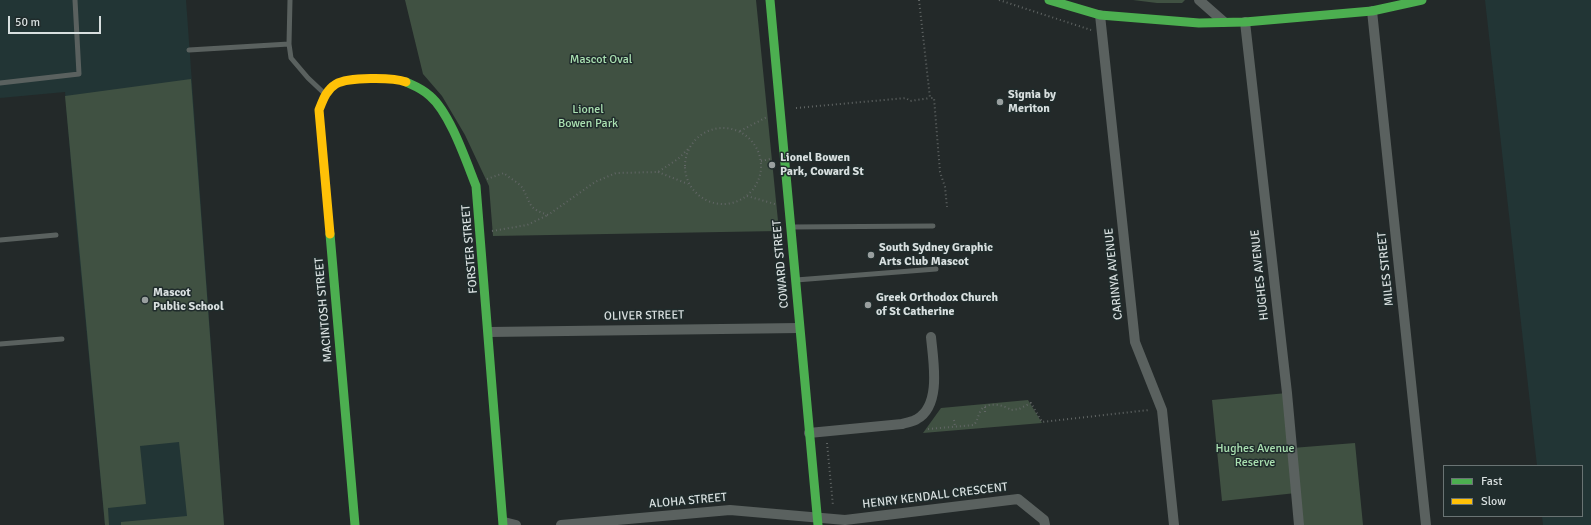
<!DOCTYPE html>
<style>
body{margin:0}
#map{position:relative;width:1591px;height:525px;overflow:hidden;background:#232929;font-family:Signika,sans-serif}
canvas{display:block}
.legend{position:absolute;left:1443px;top:465px;width:140px;height:52px;box-sizing:border-box;background:#202c2c;border:1px solid #6a7474;margin:0;padding:5px 7px;list-style:none;font-size:12px;color:#d8dfdf}
.legend li{display:flex;align-items:center;gap:8px;height:20px}
.legend b{width:20px;border:1px solid #6a7474}
.scale{position:absolute;left:8px;top:16px;width:93px;height:18px;box-sizing:border-box;border:2px solid #d8dfdf;border-top:0;padding-left:5px;font-size:12px;line-height:14px;white-space:nowrap;color:#d8dfdf;-webkit-text-stroke:3px #202c2c;paint-order:stroke}
</style>
<div id="map">
<canvas width="1591" height="525"></canvas>
<ul class="legend">
<li><b style="height:5px;background:#4caf50"></b>Fast</li>
<li><b style="height:5px;background:#ffc107"></b>Slow</li>
</ul>
<div class="scale">50 m</div>
</div>
<script>
const ctx = document.querySelector('canvas').getContext('2d');
ctx.lineJoin = 'round';
function fill(path, color) {
  ctx.fillStyle = color;
  ctx.fill(path, 'evenodd');
}
function stroke(path, color, width, dash) {
  ctx.strokeStyle = color;
  ctx.lineWidth = width;
  ctx.lineCap = dash ? 'butt' : 'round';
  ctx.setLineDash(dash || []);
  ctx.stroke(path);
}
function write(font, color, halo, rows, align = 'center') {
  ctx.font = font + ' Signika,sans-serif';
  ctx.lineWidth = 3;
  ctx.setLineDash([]);
  ctx.textBaseline = 'middle';
  ctx.strokeStyle = halo;
  ctx.fillStyle = color;
  for (const [text, x, y, turn = 0] of rows) {
    ctx.save();
    ctx.translate(x, y);
    ctx.rotate((+turn || 0) * Math.PI / 180);
    ctx.textAlign = isNaN(turn) ? turn : align;
    if (halo) ctx.strokeText(text, 0, 0);
    ctx.fillText(text, 0, 0);
    ctx.restore();
  }
}
fill(new Path2D(`
 M0,0H186L224,525H105L76,223L65,92L0,98Z
 M1485,0H1591V525H1543L1542,516H1582V466H1537Z`), '#223535');
fill(new Path2D(`
 M405,0H756L779,231L493,236L489,186L465,135L442,96L423,74Z
 M1133,0H1185L1182,3H1157Z
 M191,79L224,525H121V522L187,516L179,442L140,446L146,504L108,508L109,525H105L65,96Z
 M1287,393L1292,448L1355,443L1363,525H1299L1296,493L1222,501L1212,400Z
 M1028,400L1042,423L923,433L941,408Z`), '#405142');
stroke(new Path2D(`
 M919,0L930,98H934L940,172L945,187L947,207
 M999,0L1091,30
 M796,108L906,98L910,101L930,98
 M685 166a38 38 0 1 1 76 0a38 38 0 1 1-76 0Z
 M740,131L767,117
 M761,161L770,159
 M658,172L688,184
 M487,179L504,173C509,178 520,183 523,189C532,206 528,208 548,215L595,182L616,173L658,172L678,159L688,149
 M747,196L775,204
 M492,231L527,225L548,215
 M985,407V412
 M954,420L955,426
 M928,429L974,425C978,420 978,415 981,410C988,401 1004,405 1011,410L1019,409L1031,403L1042,422L1149,410
 M827,443L833,506`), '#616665', 2, [1, 3]);
stroke(new Path2D(`
 M289,44L291,58L308,78L325,94
 M189,50L289,44L290,0
 M0,83L79,74L75,0
 M791,227L933,226
 M0,240L56,235
 M796,280L936,269
 M0,344L62,339`), '#5a615f', 5);
stroke(new Path2D(`
 M1199,0L1224,22
 M1372,11L1426,525
 M1100,15L1135,342L1162,410L1174,525
 M1245,22L1287,393L1299,525
 M489,332L799,328
 M809,433L902,424C907,422 913,422 917,419C942,405 933,360 931,337
 M504,522L516,525
 M561,525L730,510L845,520L1018,499L1044,520L1045,525`), '#5a615f', 10);
stroke(new Path2D(`
 M770,0L818,525
 M1049,0L1100,15L1199,23L1245,22L1372,11L1422,0
 M406,82C415,86 423,89 430,96C450,113 466,161 476,186L503,525
 M330,234L355,525`), '#4caf50', 9);
stroke(new Path2D(`
 M330,234L319,110C323,100 326,90 336,84C348,77 393,77 406,82`), '#ffc107', 9);
for (const [x, y, r, color] of [
 [1000,102,4,"#999f9f"],
 [772,165,4,"#999f9f"],
 [871,255,4,"#999f9f"],
 [145,300,4,"#999f9f"],
 [868,305,4,"#999f9f"]
]) {
  const dot = new Path2D();
  dot.arc(x, y, r, 0, 2 * Math.PI);
  ctx.fillStyle = color;
  ctx.fill(dot);
  stroke(dot, '#202c2c', 1.5);
}
write('12px', '#aae0b1', '#202c2c', [
 ["Mascot Oval",601,60],
 ["Lionel",588,110],
 ["Bowen Park",588,124],
 ["Hughes Avenue",1255,449],
 ["Reserve",1255,463]
]);
write('bold 12px', '#d8dfdf', '#202c2c', [
 ["Signia by",1008,95],
 ["Meriton",1008,109],
 ["Lionel Bowen",780,158],
 ["Park, Coward St",780,172],
 ["South Sydney Graphic",879,248],
 ["Arts Club Mascot",879,262],
 ["Mascot",153,293],
 ["Public School",153,307],
 ["Greek Orthodox Church",876,298],
 ["of St Catherine",876,312]
], 'left');
write('12px', '#d8dfdf', '#202c2c', [
 ["FORSTER STREET",470,249,-95],
 ["COWARD STREET",781,264,-95],
 ["MILES STREET",1386,269,-96],
 ["CARINYA AVENUE",1114,274,-96],
 ["HUGHES AVENUE",1260,275,-96],
 ["MACINTOSH STREET",324,310,-95],
 ["OLIVER STREET",644,316,-1],
 ["HENRY KENDALL CRESCENT",935,496,-7],
 ["ALOHA STREET",688,501,-5]
]);
</script>
